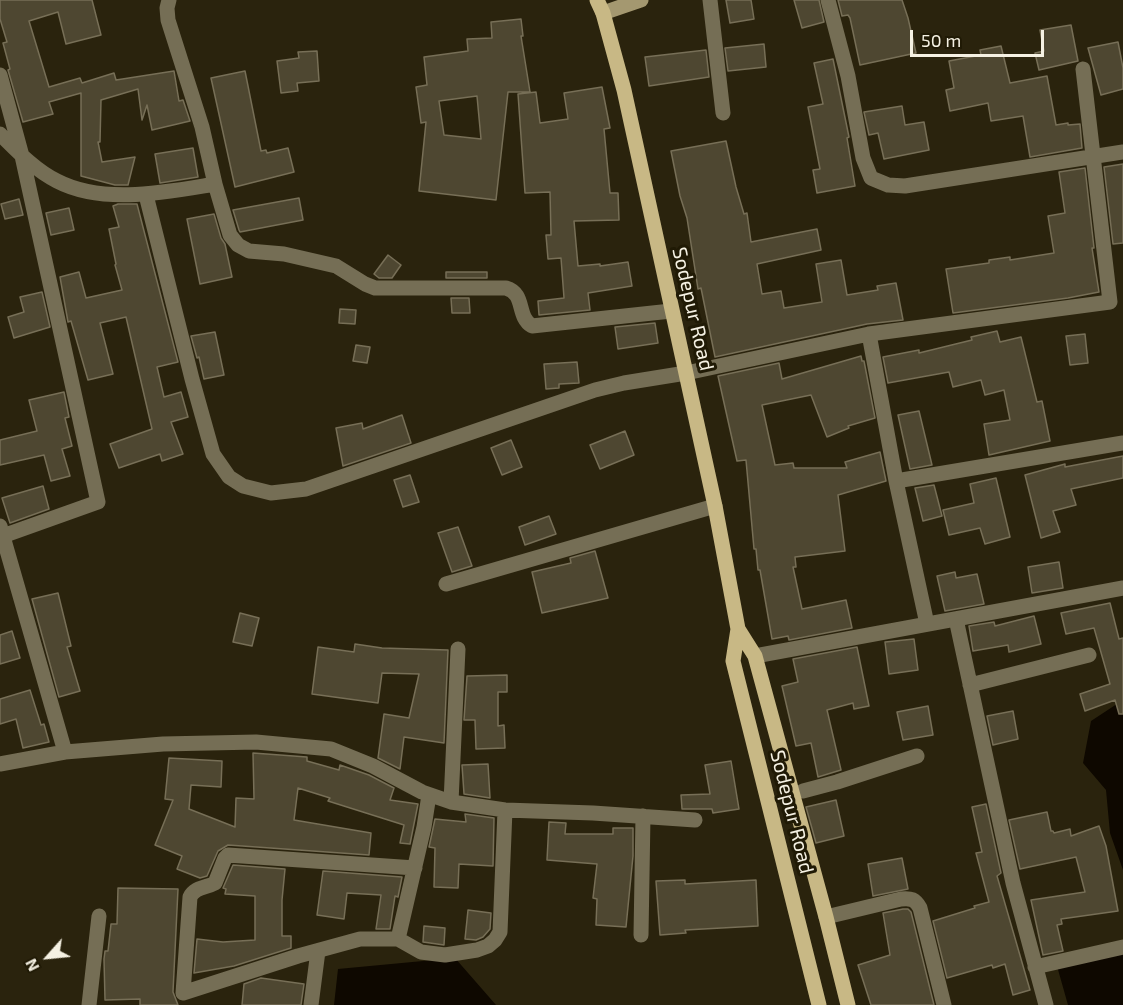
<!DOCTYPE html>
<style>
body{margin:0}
#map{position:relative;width:1123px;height:1005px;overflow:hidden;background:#2a230d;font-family:"Exo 2",sans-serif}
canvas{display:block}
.north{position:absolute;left:18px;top:927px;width:60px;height:60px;-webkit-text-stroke:4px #201a05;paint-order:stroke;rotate:243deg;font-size:16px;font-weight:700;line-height:24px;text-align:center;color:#f5f1e3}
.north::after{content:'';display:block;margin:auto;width:21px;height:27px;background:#f5f1e3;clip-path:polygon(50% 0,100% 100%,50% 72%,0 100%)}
.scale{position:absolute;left:910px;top:30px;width:134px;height:27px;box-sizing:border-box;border:3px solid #f5f1e3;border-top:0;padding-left:8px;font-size:18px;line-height:21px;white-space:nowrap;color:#f5f1e3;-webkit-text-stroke:4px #201a05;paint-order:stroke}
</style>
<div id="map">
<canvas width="1123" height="1005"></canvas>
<div class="north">N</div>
<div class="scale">50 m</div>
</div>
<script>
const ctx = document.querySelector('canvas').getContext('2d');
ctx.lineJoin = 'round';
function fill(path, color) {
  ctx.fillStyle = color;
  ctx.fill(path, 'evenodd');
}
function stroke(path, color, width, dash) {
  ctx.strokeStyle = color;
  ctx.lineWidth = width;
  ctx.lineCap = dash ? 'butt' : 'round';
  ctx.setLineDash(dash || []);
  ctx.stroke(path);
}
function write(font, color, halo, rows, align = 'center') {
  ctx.font = font + ' "Exo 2",sans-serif';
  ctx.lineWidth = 6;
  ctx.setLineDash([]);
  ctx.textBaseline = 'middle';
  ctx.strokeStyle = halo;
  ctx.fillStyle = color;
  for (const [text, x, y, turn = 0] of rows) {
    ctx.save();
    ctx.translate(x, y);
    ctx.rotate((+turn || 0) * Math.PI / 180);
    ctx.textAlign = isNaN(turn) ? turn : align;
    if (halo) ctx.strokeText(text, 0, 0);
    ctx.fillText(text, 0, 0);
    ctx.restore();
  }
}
fill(new Path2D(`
 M1123,700V870L1110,833L1106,790L1083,763L1091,721Z
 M1123,951V1005H1068L1057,966Z
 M455,958L496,1005H334L338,969Z`), '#0e0800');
const building = new Path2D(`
 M0,0H92L101,35L66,44L58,12L29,21L49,87L80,78L82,83L114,73L116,80L174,71L179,101L183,100L190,121L152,130L147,105L142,120L138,89L101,100L100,142H98L102,162L135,157L128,185H115L81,176V93L49,102L53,114L23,122L8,70L10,69L3,43L7,42L0,19Z
 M726,0H751L754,19L730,23Z
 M794,0H819L824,22L802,28Z
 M838,0H902L908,18L916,53L860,65L850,18L848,15L842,16Z
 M521,19L523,36H521L530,92H508L496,200L419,191L426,122L421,123L416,87L427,85L424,57L468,51L467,39L492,38L491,22ZM477,96L481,139L444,135L439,101Z
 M1071,25L1078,61L1039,70L1035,53L1044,51L1040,30Z
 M1118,42L1123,68V89L1101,95L1088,48Z
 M764,44L766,67L728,71L725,48Z
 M1001,46L1010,83L1047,76L1056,125L1068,123V125L1080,124L1082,148L1030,157L1023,116L991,121L988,103L950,111L946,90L954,88L949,61L981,55L980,50Z
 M706,50L709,77L649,86L645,57Z
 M317,51L319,81L297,83L298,91L281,93L277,61L299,58L298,52Z
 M833,59L849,137L847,138L855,186L817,193L813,170L820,169L808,107L823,104L814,63Z
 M245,71L261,151L266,150L267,153L288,148L294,172L235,187L211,78Z
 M602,87L610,128L604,129L610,193H618L619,220L574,221L578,266L600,264V266L628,262L632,286L588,293L590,310L539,315L538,301L564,298L561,258L548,259L546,235H551L550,192L525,193L518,94L536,92L540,123L568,119L564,93Z
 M902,106L905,125L924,122L929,150L884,159L878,133L869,135L864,112Z
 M726,141L736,187L744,214L747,213L751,242L817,229L821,250L757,264L762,294L781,291L784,308L822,302L816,264L841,260L847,295L878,290L877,286L896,283L903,320L867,324L715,357L701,288L698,289L687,218L680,196L671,151Z
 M193,148L198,177L160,183L155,154Z
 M1123,164V243L1113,244L1104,167Z
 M1085,168L1094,248H1092L1099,292L1068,298L953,313L946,269L989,263V260L1010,257V260L1054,253L1048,216L1065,213L1059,172Z
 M299,198L303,220L240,232L239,230L233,210Z
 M19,199L23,215L5,219L1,204Z
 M118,204H137L178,362L157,367L164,397L181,392L188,417L171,422L183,454L162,461L160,454L119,468L110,444L152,429L126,317L100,323L113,374L88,380L71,321L68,322L60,277L79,272L86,298L122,290L115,265L116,264L109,229L119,227L113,206Z
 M69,208L74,230L51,235L46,213Z
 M214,214L221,238L225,244L232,277L200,284L187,219Z
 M388,255L401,265L392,278H379L374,274Z
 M446,272H487V278H446Z
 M42,292L50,327L14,338L8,317L24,312L20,297Z
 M451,298H469L470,313H452Z
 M340,309L356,310L355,324L339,323Z
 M655,323L658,343L618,349L615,327Z
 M997,331L1000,342L1021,337L1037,402L1042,401L1050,441L989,455L984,424L1010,420L1004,390L985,395L981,380L953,387L949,372L888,383L883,357L919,350V353L972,340L971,337Z
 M215,332L224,375L204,379L199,357L197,358L191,336Z
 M1085,334L1088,363L1070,365L1066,336Z
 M356,345L370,347L367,363L353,361Z
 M861,356L862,361H864L875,418L848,426L849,428L827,437L811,395L762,405L775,465L793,463L794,468H847L845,462L880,452L886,481L838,495L845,551L795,557L796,567H793L802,609L846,600L852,628L789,640L788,636L772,639L760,570H758L756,549H754L746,460L737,461L718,376L779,363L782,379Z
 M577,362L579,383L559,384V388L546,389L544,364Z
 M64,392L69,417L65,418L72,446L62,449L70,476L51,481L44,455L0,465V440L37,431L29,400Z
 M919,411L932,465L910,469L898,415Z
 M402,415L411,443L343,466L336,428L362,423L363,429Z
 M625,431L634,455L600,469L590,445Z
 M511,440L522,467L502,475L491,448Z
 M1123,456V478L1071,489L1076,505L1053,511L1060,532L1041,538L1025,475L1065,464V467Z
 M410,475L419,502L403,507L394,480Z
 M996,478L1010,537L985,544L980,528L949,535L943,510L974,503L970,484Z
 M934,485L942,516L923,521L915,488Z
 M43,486L49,509L10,523L2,498Z
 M549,516L556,534L525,545L519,527Z
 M458,527L472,566L452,572L438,533Z
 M595,551L608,598L542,613L532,572L571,563L570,558Z
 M1059,562L1063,588L1032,593L1028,567Z
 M955,572L956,578L977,574L984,604L945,611L937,576Z
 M58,593L71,646L67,647L80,691L59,697L32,599Z
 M1110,603L1119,639L1123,638V714H1119L1115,700L1085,711L1080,694L1110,684L1094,628L1066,634L1061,613Z
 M240,613L259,618L252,646L233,642Z
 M1034,616L1041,644L1009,652L1008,645L973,651L969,626L994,622L995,626Z
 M12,631L20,658L0,664V635Z
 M914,639L918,670L889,674L885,642Z
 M355,644L382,648L448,650L444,743L404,737L400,769L378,758L384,714L409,718L419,674L382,673L378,703L312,694L318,647L354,652Z
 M857,647L869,706L854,709L853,703L827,710L841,770L818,777L811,743L796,746L782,686L798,682L793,659Z
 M507,675V692H498V726L504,725L505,748L476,749L475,720H464L467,676Z
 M30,690L41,725L44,724L49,742L23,748L16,719L0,724V699Z
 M928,706L933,735L903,740L897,712Z
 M1013,711L1018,739L993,745L987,716Z
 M253,753L307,757V761L339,770L340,765L369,775L394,788L390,800L418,804L410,844L400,843L404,825L328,801L330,798L298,788L294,820L371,833L369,855L228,845L218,851L207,876L200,878L177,869L182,856L155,845L173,800L165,799L169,758L222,761L221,787L191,785L189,809L235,827L236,798L254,799Z
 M731,761L739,809L713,813L712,809H682L681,795L710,794L705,765Z
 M488,764L490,798L464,794L462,765Z
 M836,800L844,836L816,843L806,807Z
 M986,804L1001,873L997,876L1030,990L1013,995L1005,964L993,968L992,965L947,978L933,921L975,908L974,906L989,902L976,853L982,852L972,807Z
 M1047,812L1051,831H1053L1054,833L1070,829L1071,836L1099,826L1106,846L1118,911L1061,919L1062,924L1057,925L1063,951L1043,955L1031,900L1085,892L1076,857L1020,869L1009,820Z
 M465,814L494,818L493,866L459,864L458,888L434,887L435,848L429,847L435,819L466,822Z
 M549,822L566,823L565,834H613V828H633V856L626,927L596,925L597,899L593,898L597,864L547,860Z
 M902,858L908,889L873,896L868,864Z
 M233,865L285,869L282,900V936H291V948L234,966L194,973L197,939L223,942L255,940V896L225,894L226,889L223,888Z
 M323,871L402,877L398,897L395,896L390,929H376L381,895L347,893L344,919L317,915Z
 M685,880V884L756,880L758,926L685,930L686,933L660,935L656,881Z
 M118,888L178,889L173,992L178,1005H140V999L105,1000L104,959L105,951H108L111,924H117Z
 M903,909H908L911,912L934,1005H871L858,965L890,955L883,913Z
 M468,910L491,913L490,929L483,937L476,940L465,939Z
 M424,926L445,928L444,945L423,942Z
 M261,978L304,984L301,1005H242L244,984Z`);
fill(building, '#4e4731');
stroke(building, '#776f57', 1.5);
stroke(new Path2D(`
 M710,0L723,113
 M828,0L848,76L863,158L871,178L888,185L905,186L1123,152
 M0,75L22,156L98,502L0,537
 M0,134C17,151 35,170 57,181C103,205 166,192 215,184L202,127L168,20L167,8L169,0
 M215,184L230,235L238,245L249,251L284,254L336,266L365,284L375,288H506C526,294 516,316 532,326L671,311
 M146,195L192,379L213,454L229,477L243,486L271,493L306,489L595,390L624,383L686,373L869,334L1110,302L1083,69
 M869,334L896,481L1123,443
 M896,481L927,624
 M0,526L65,752
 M446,584L715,506
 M956,619L1013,883L1046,1005
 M755,656L1123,588
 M970,685L1089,655
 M0,764L65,752L163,744L256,742L331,749L373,766L422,792L451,802L505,810L593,813L695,820
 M803,791L837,782L917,756
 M451,802L458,649
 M415,868L228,855L225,858L215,883C206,888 195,887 190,897L183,993L298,956L360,939H398L421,952L445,955L477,950L488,946L495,940L500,932L505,810
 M826,917L901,899C911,898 915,899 920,908L944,1005
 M641,935L643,816
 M398,939L424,827L429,795
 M1035,967L1123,947
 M89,1005L99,916
 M311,1005L318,951`), '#756e55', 15);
stroke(new Path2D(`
 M603,13L641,0`), '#a49870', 15);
stroke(new Path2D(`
 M597,0L603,13L624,90L715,506L738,629
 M819,1005L733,661L738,629L755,656L826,917L848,1005`), '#c8b885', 15);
write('20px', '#f5f1e3', '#201a05', [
 ["Sodepur Road",693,309,77],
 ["Sodepur Road",792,812,76]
]);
</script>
